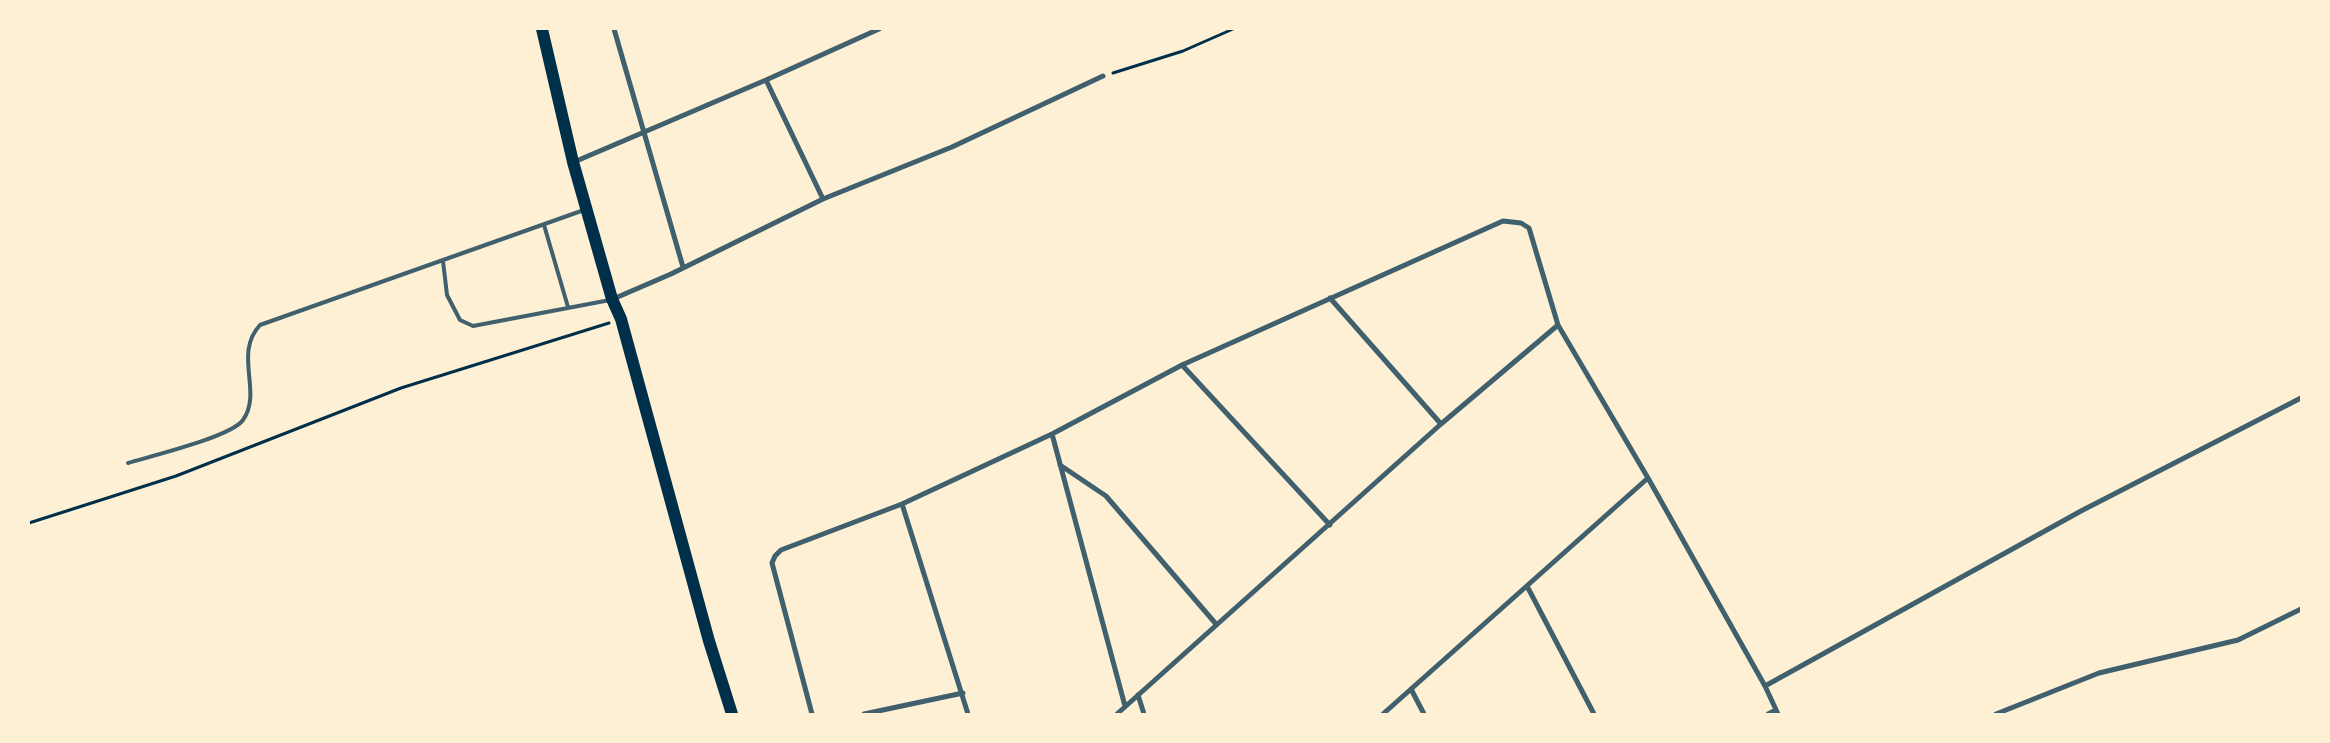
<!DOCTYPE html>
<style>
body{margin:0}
#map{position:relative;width:2330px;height:743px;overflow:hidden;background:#fdf0d5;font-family:Rubik,sans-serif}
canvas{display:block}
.frame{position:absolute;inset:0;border:30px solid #fdf0d5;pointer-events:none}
</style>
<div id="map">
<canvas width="2330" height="743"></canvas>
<div class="frame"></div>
</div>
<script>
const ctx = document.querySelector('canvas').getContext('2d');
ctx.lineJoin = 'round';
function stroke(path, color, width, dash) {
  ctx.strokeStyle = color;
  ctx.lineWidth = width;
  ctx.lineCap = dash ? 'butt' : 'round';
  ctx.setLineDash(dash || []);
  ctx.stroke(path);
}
stroke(new Path2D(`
 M1113,73L1183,51L1233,29
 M29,523L176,476L401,388L609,323`), '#003049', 3);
stroke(new Path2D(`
 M544,225L568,307
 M443,261L447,295L460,320L473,326L610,300
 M128,463C151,456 231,437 243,420C263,392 233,354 260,325L584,210`), '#3f606c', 4);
stroke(new Path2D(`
 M614,29L683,267
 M766,80L823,199
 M574,162L766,80L879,29
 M1330,298L1441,424
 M613,299L671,274L823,199L952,147L1103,76
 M1182,365L1330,525
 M1052,434L1125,706
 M1060,465L1106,496L1216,624
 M902,504L1052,434L1182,365L1503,221L1521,223L1529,228L1558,325
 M1527,586L1594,714
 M1765,686L2081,511L2301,398
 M1411,689L1424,714
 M1138,695L1144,714
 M812,714L772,563L775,556L781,550L902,504L968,714
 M864,714L963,693
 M1117,714L1441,424L1558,325L1648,478
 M1383,714L1648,478L1765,686L1778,714
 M1768,714L1776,710
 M1996,714L2099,673L2238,640L2301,609`), '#3f606c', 5);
stroke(new Path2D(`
 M542,29L573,162L612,299L621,319L709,641L732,714`), '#003049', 12);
</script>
